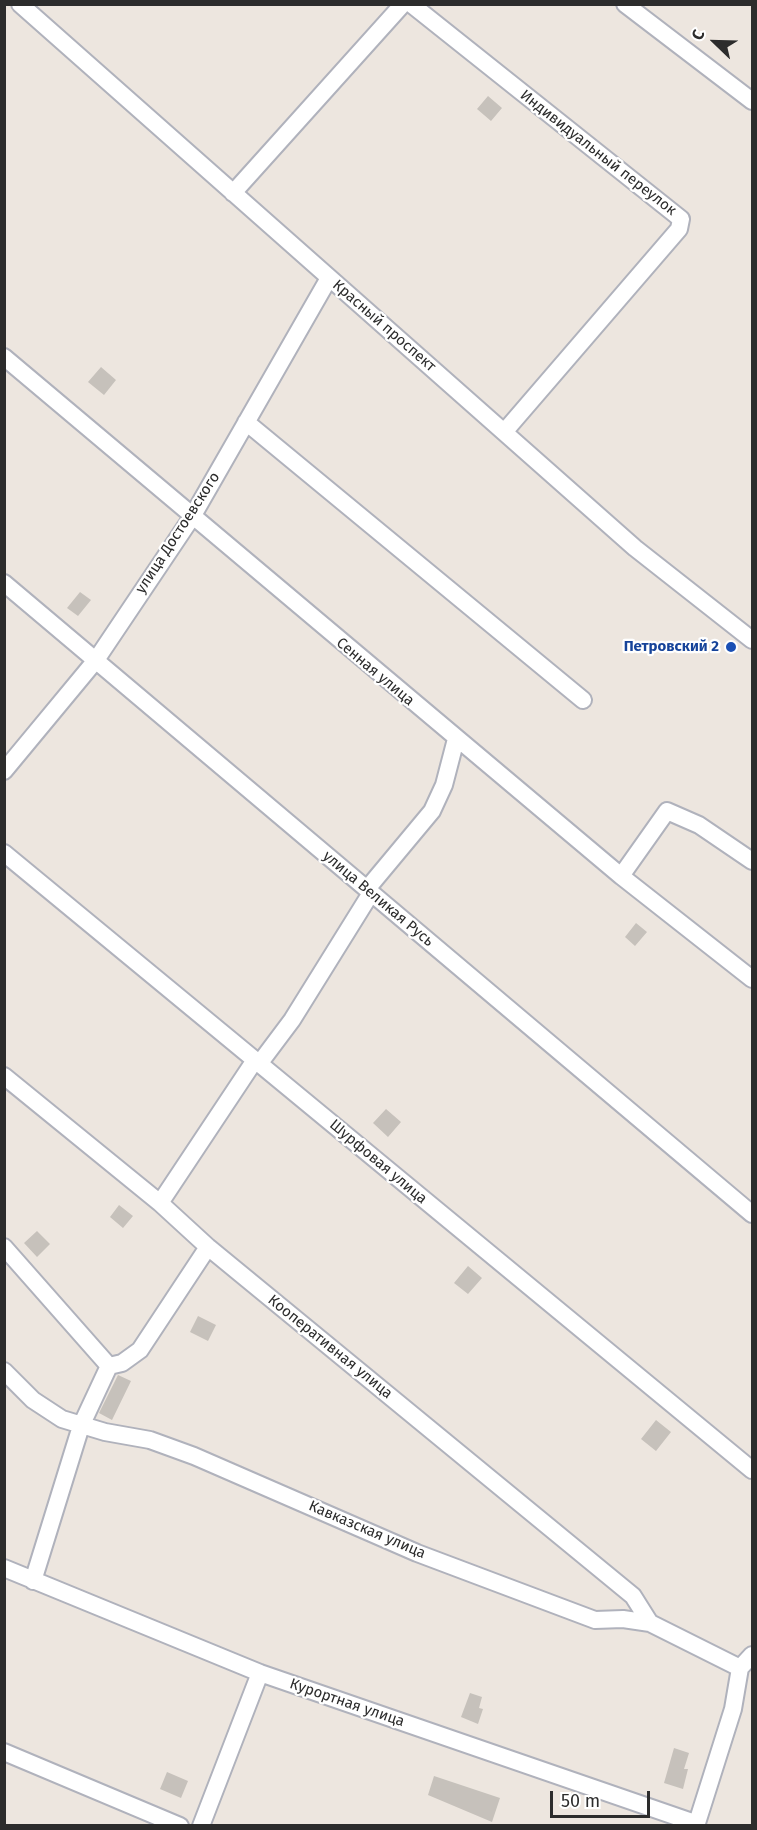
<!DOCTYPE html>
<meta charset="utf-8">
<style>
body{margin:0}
#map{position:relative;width:757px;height:1830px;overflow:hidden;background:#ede6df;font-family:"Fira Sans",sans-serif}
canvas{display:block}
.frame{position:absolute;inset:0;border:6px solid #2c2c2c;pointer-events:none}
.north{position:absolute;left:685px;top:12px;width:60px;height:60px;-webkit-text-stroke:4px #fff;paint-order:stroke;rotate:293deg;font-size:16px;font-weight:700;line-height:24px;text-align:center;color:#2c2c2c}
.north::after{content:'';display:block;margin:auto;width:21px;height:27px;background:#2c2c2c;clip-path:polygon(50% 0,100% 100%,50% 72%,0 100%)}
.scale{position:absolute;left:550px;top:1791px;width:100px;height:27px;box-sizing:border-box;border:3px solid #2c2c2c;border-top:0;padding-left:8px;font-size:18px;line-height:21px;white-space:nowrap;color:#2c2c2c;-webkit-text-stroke:4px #fff;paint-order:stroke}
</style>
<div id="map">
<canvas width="757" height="1830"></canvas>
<div class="frame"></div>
<div class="north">С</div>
<div class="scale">50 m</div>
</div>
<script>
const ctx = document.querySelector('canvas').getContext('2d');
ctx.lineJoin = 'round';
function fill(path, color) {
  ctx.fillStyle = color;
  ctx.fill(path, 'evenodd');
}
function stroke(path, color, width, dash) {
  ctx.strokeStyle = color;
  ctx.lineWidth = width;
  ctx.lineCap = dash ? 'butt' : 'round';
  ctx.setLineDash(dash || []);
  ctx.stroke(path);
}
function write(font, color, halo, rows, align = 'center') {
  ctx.font = font + ' "Fira Sans",sans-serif';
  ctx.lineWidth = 4.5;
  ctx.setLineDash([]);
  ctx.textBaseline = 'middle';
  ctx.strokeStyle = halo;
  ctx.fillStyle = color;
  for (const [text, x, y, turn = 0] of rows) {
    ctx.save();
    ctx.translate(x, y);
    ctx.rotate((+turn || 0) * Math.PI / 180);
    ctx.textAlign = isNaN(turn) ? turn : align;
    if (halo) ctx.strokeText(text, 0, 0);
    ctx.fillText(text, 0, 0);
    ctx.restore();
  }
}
fill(new Path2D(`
 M488,96L502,108L491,121L477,109Z
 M101,367L116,380L104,395L88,382Z
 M80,592L91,600L78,616L67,608Z
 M636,923L647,932L635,946L625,937Z
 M386,1109L401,1122L388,1137L373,1123Z
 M119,1205L133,1216L123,1228L110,1217Z
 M37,1231L50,1244L37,1257L24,1243Z
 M468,1266L482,1278L468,1294L454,1283Z
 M198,1316L216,1325L208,1341L190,1332Z
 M118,1375L131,1381L112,1420L99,1413Z
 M656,1420L671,1432L656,1451L641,1439Z
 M470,1693L482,1697L479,1708L483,1709L478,1724L461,1717Z
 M674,1748L689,1753L684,1769H688L683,1789L664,1783Z
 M167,1772L188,1781L181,1798L160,1789Z
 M434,1776L500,1798L492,1822L428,1795Z`), '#c6c1bb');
const minor = new Path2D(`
 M20,4L635,548L752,640
 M411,4L681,219L679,229L505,431
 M625,4L752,101
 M233,193L403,4
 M4,357L621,876L752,979
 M246,422L583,700
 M4,583L752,1214
 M4,771L96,660L192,517L329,278
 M4,853L752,1470
 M621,876L667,811L699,825L752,861
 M367,889L432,811L444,785L456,739
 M259,1064L292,1020L371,893
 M4,1076L160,1203L208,1247L633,1596L650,1623
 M160,1203L255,1060
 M4,1247L109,1366
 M4,1371L33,1400L62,1419L105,1432L150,1440L194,1456L417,1553L595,1620L623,1619L650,1623L740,1668
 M4,1568L260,1673L695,1823
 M33,1581L81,1426L109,1366L122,1363L140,1350L208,1247
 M4,1752L180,1826
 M201,1826L260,1673
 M696,1826L733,1709L740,1668L752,1655`);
stroke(minor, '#b0b2bc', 20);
stroke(minor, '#fff', 16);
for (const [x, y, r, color] of [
 [731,647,6,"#1a4fb4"]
]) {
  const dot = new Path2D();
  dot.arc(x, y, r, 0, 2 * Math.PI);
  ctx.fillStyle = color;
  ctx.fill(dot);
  stroke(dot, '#fff', 2);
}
write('15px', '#2c2c2c', '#fff', [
 ["Индивидуальный переулок",598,153,38],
 ["Красный проспект",384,326,41],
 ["улица Достоевского",178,533,-57],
 ["Сенная улица",375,672,40],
 ["улица Великая Русь",378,899,40],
 ["Шурфовая улица",378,1162,40],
 ["Кооперативная улица",330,1347,39],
 ["Кавказская улица",367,1530,23],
 ["Курортная улица",347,1703,19]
]);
write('bold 15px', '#164399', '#fff', [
 ["Петровский 2",719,647]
], 'right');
</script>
